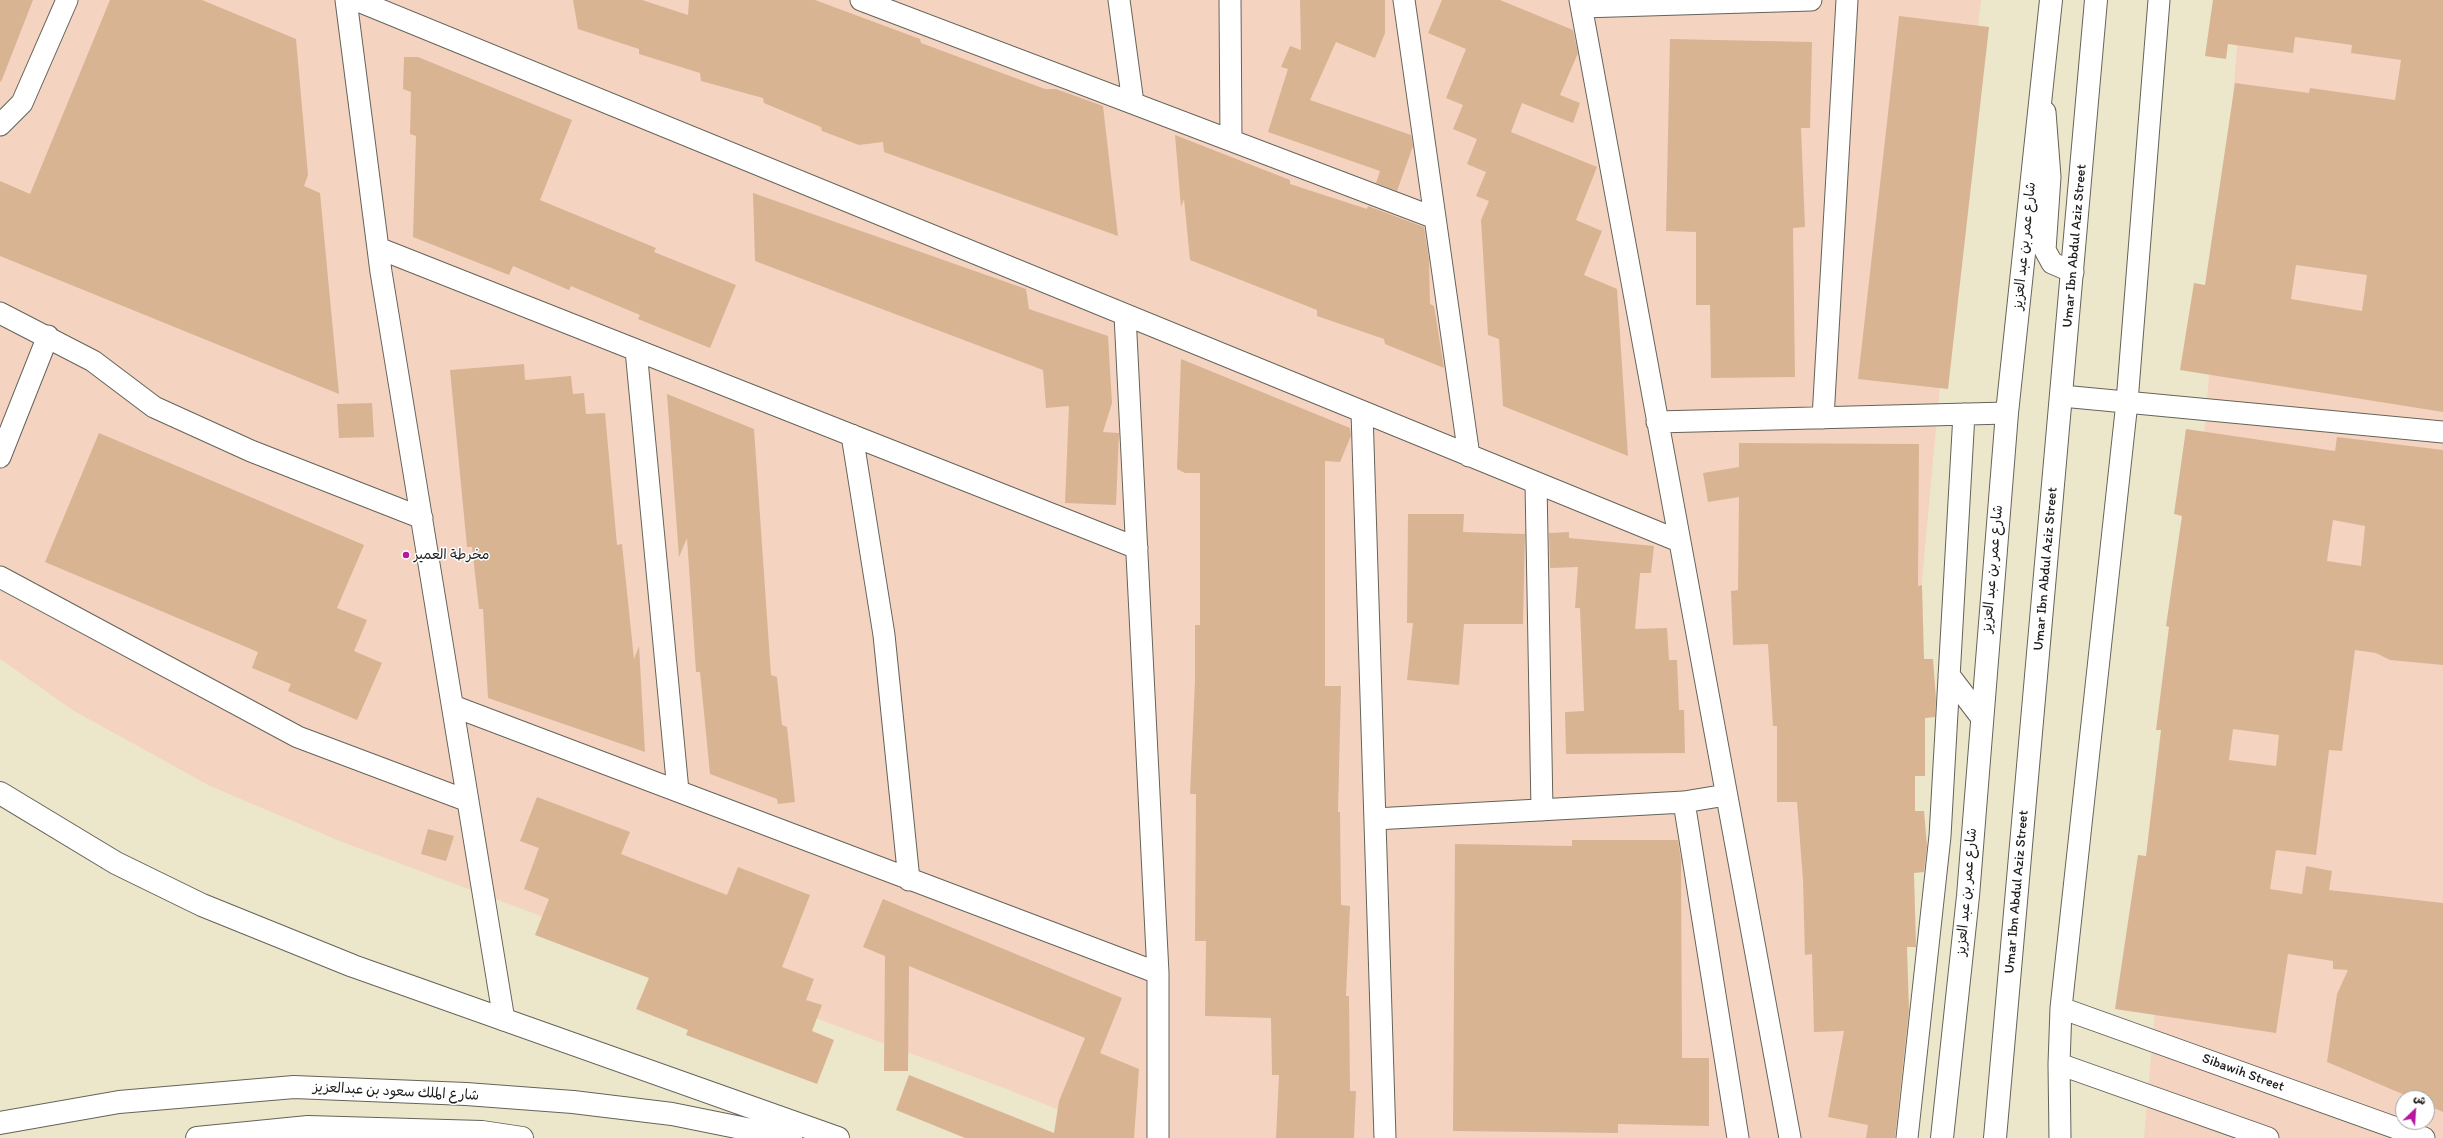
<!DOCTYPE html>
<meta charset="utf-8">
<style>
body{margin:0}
#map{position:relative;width:2443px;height:1138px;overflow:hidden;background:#ece7cb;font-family:Itim,"Playpen Sans Arabic",sans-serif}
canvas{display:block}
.north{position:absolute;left:2395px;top:1090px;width:40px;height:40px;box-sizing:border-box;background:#fff;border:1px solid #a4a4a4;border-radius:50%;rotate:25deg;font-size:11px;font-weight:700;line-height:16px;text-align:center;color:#1c1c1c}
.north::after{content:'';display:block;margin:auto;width:14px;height:18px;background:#b5179e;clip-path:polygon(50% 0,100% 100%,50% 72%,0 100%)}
</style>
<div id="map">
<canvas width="2443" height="1138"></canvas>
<div class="north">ش</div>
</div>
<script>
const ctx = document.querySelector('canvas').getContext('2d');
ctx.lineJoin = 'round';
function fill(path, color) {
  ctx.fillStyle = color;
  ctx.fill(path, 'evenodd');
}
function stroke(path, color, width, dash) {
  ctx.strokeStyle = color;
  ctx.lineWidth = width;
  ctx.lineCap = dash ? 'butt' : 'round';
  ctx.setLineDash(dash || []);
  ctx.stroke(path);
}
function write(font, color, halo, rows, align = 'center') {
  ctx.font = font + ' Itim,"Playpen Sans Arabic",sans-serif';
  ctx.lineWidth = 3;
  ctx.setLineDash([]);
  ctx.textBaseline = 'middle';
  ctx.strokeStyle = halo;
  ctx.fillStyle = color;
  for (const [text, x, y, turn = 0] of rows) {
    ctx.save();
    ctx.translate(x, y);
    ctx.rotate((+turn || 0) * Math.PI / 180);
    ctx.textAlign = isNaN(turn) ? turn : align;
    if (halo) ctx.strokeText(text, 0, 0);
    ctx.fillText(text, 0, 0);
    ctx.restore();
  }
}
fill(new Path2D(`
 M0,0H1981L1938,406L1922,581L1899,890L1872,1138H1129L1009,1090L342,842L210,786L74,711L0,659Z
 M2241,0H2443V1138H2144ZM2403,1098H2427V1122H2403Z`), '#f5d3c1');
fill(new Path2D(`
 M0,0H33L1,82L0,81Z
 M110,0H202L296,39L308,175L304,186L320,193L339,394L0,256V181L30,194Z
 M573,0H642L688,15L689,0H815L920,39L921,43L1045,89H1056L1103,106L1118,236L884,152L883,142L859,145L822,131L821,127L764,103L763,98L701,81L700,73L639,54V49L578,29Z
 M1300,0H1385V33L1375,58L1336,42L1310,100L1411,135L1413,146L1397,191L1376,183L1380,171L1268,132L1288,69L1281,67L1290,46L1301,50Z
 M1442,0H1500L1573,30L1578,53L1560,95L1580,103L1573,123L1522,103L1511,132L1597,167L1576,220L1602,231L1584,275L1617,289L1628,456L1503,406L1499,339L1488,335L1481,220L1489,201L1476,196L1486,172L1467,164L1477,139L1453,129L1463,105L1446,98L1466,49L1428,33Z
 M2213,0H2443V412L2180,370L2194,283L2205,285L2235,83L2309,93L2310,88L2395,100L2401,60L2351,53L2352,45L2295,37L2293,53L2228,44L2226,59L2205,56ZM2296,265L2367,275L2362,311L2291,299Z
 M1899,16L1989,27L1948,389L1858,379Z
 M1670,39L1812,42L1810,128H1801L1805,227L1793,228L1795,377L1711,378L1710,305H1696V232L1666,231Z
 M404,57H418L572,120L540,200L656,248L654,252L736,285L710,348L638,319L640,315L571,286L569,290L513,266L509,275L413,237L416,136L410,134L411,92L403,89Z
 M1175,135L1290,180V184L1367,209L1368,206L1424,227L1429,260L1430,304L1434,306L1444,368L1385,344L1384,339L1317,316V310L1190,260L1184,199L1181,207Z
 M753,193L1026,289L1029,309L1108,336L1112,403L1103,432L1119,433L1116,505L1065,503L1069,406L1046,408L1043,370L755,261Z
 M1181,359L1350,428L1351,436L1340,462L1325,461V686H1341L1338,812H1340L1341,905L1350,906L1346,996H1349L1350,1091H1356L1354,1138H1276L1279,1075H1272L1271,1018L1205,1016L1206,941H1195L1196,794H1190L1195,681V625H1200V473H1185L1177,469Z
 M524,364L525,380L571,376L573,394L584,393L586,414L605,413L617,545L622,544L634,659L639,646L645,752L488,698L483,609H479L472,547H467L450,370Z
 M667,394L754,429L771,675L777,677L782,725L787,727L795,802L778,804L777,799L710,774L700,672H696L687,538L679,557Z
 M372,403L374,437L339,438L337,404Z
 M2186,429L2335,451L2337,437L2443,450V665L2390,660L2376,653L2355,650L2342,751L2329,750L2316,855L2276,850L2270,889L2302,894L2306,866L2332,871L2329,890L2443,903V1112L2427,1105V1098H2412L2327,1062L2337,994L2348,970L2333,969V961L2288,954L2276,1033L2115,1009L2138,855L2146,856L2161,730H2156L2169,627L2166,626L2182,516L2174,514ZM2333,520L2365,526L2361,566L2327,561ZM2233,729L2279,735L2276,766L2229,760Z
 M99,433L364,545L337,608L367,620L354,651L382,663L357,720L288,691L291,684L252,668L258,652L45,562Z
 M1739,443L1919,444L1918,586L1922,585L1924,659H1933L1936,699L1935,717L1925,718V776H1915V811H1924L1927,846L1924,872L1914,873L1916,947H1907L1909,1010L1895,1138H1866L1868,1125L1828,1117L1844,1031L1814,1032L1812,954L1805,955L1803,880L1797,802H1777V726H1773L1768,644L1733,645L1731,591L1738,590L1739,497L1708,502L1703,473L1739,467Z
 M1408,514H1464L1463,532L1525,534L1523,624H1464L1459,685L1407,680L1413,623H1407Z
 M1569,532V538L1654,546L1651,573H1640L1635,629L1667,628L1669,660H1677L1679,710H1684L1685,753L1566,754L1565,712L1584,711L1580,608H1575L1578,567L1550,568L1549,533Z
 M537,797L630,832L621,854L727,895L738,867L810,895L782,967L814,979L806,1000L822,1005L812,1031L834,1040L817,1084L686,1035L688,1030L636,1009L649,978L535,935L549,899L524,889L539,848L520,841Z
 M428,829L454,836L446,861L421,854Z
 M1572,840H1678L1681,860L1682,1058H1709V1126L1618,1124V1133L1453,1131L1455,844L1572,846Z
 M883,899L1122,998L1100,1053L1139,1069L1134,1138H965L896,1110L909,1075L1054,1133L1059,1101L1085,1038L909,966L908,1071H884L885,956L863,947Z`), '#d8b493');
const minor = new Path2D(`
 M346,0L381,272L504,1020
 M356,0L1679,541
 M861,0L1435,218
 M1119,0L1133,103
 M1230,0L1231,140
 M1404,0L1469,456
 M1580,0L1790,1138
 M1582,7L1811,0
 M2045,112L2050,177L2045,250L2052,263L2073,272
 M0,125L22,103L67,0
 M378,248L1137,548
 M0,313L93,361L154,407L251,451L422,518
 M1125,315L1158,973V1138
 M636,350L678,791
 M2062,396L2443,432
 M1362,412L1385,1138
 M1823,418L1847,0
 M1657,422L2007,413
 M852,435L884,635L909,880
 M0,457L48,336
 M1536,483L1542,810
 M0,577L298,737L468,801
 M1949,675L1981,717
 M453,706L1158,973
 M1684,802L1738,1138
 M1375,819L1684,802L1726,795
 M2061,1008L2424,1138
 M2059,1064L2268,1138
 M1907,1138L1940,836L1964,414
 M2060,1138L2059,1064L2061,1008L2127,402L2159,0`);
const major = new Path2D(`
 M0,793L116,863L202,905L353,966L838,1138
 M0,1123L119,1102L294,1087L466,1094L573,1102L672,1114L791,1138
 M197,1138L308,1127L482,1132L522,1138
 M1942,1138L1968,896L2007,413L2051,0
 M1995,1138L2096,0`);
stroke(minor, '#656359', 23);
stroke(major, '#656359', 24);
stroke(minor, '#fff', 21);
stroke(major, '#fff', 22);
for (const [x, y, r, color] of [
 [406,555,4,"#b5179e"]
]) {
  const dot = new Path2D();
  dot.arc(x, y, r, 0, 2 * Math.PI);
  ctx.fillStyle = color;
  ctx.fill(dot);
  stroke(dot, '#fff', 1.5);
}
write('14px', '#1c1c1c', '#fff', [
 ["شارع عمر بن عبد العزيز",2025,246,-84],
 ["Umar Ibn Abdul Aziz Street",2075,246,-85],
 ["شارع عمر بن عبد العزيز",1993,569,-85],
 ["Umar Ibn Abdul Aziz Street",2046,569,-85],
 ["شارع عمر بن عبد العزيز",1967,892,-85],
 ["Umar Ibn Abdul Aziz Street",2017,892,-85],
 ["Sibawih Street",2243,1073,20],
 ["شارع الملك سعود بن عبدالعزيز",396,1092,3]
]);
write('14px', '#1c1c1c', '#fff', [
 ["مخرطة العمير",414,555]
], 'left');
</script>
